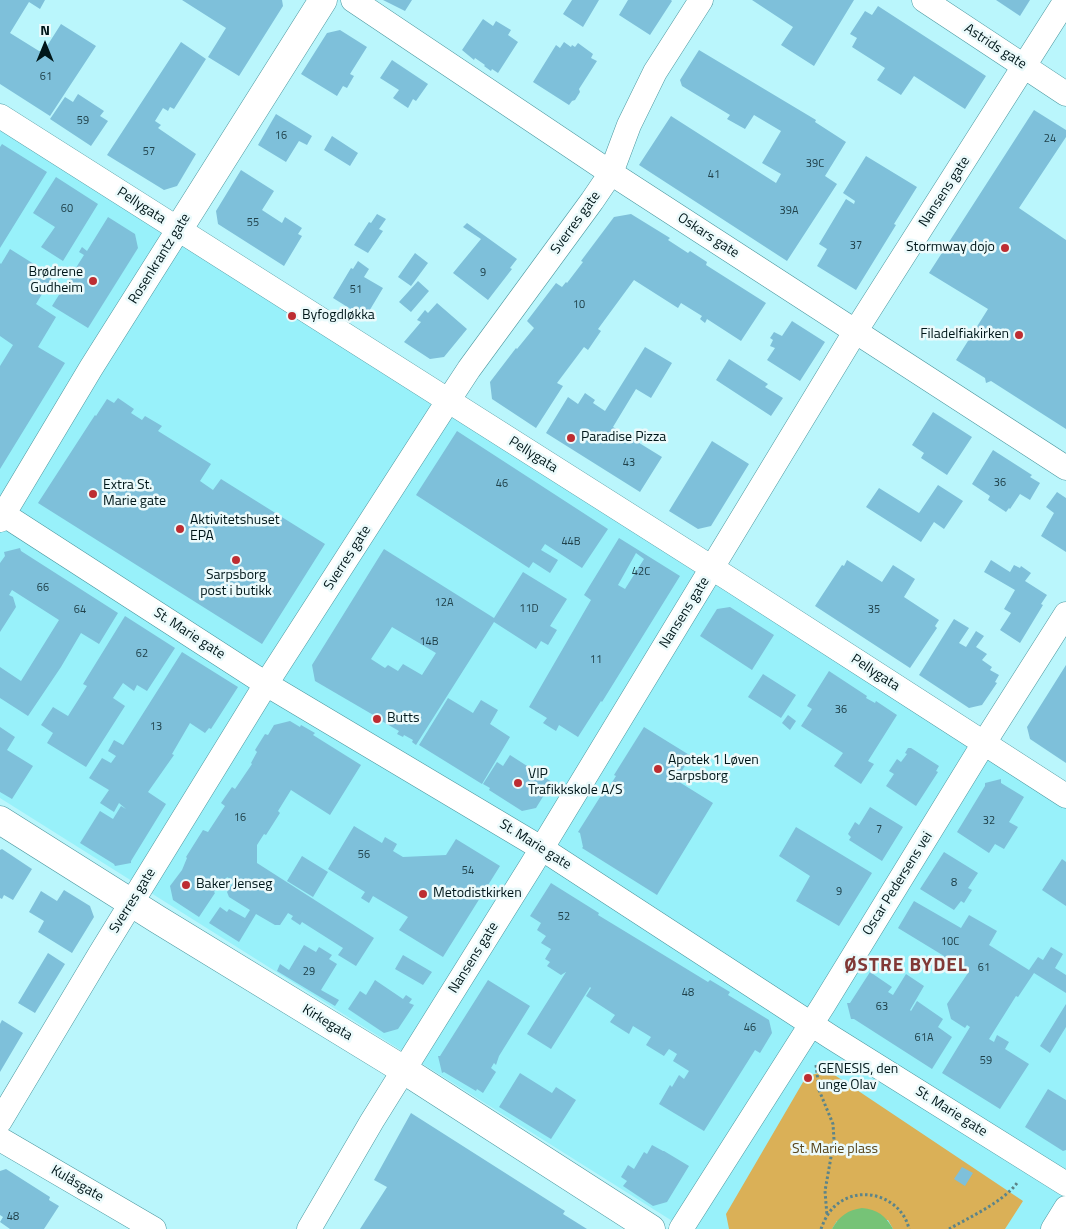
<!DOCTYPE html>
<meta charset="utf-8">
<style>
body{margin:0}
#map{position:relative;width:1066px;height:1229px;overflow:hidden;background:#baf6fc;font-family:"Titillium Web",sans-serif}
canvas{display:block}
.north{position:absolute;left:20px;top:20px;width:50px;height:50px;-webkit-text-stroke:4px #ebfafb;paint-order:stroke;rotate:0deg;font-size:14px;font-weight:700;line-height:20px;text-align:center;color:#01171a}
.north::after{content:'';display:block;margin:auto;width:18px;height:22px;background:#01171a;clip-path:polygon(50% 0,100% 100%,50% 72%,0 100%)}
</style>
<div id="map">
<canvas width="1066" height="1229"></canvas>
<div class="north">N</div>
</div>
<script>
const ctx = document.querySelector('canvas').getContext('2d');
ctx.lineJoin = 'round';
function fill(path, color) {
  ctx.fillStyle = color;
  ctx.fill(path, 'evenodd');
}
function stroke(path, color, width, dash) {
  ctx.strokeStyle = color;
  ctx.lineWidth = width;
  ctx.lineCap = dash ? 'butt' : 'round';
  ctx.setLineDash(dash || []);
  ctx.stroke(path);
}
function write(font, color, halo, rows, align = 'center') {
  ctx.font = font + ' "Titillium Web",sans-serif';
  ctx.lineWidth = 5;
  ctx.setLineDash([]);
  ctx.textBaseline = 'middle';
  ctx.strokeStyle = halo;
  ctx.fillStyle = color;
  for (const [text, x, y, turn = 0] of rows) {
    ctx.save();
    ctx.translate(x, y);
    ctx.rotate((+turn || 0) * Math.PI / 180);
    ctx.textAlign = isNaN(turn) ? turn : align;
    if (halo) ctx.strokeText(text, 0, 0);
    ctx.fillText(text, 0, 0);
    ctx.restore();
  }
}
fill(new Path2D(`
 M0,116L1066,796V1208L1053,1229H685L0,798Z`), '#98f1fa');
fill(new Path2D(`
 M827,1070L1023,1201L1005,1229H893L888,1220L837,1221L832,1229H729L726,1214L806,1077Z`), '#dab057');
fill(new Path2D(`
 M862,1208C877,1209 886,1216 893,1229H832C839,1216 848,1210 862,1208Z`), '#76c377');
fill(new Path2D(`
 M0,0H45L40,9L29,2L10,33L39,51H41L45,45L47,46L61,24L96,46L50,116L0,84Z
 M182,0H282L283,6L239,76L208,57L226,28Z
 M383,0H412L405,11Z
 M572,0H599L583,27L563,14Z
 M628,0H671L672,1L650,35L619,15Z
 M752,0H854L814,66L781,45L793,27Z
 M996,0H1030L1020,16Z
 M878,6L986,76L965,109L914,76L901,95L877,80L885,68L852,47L857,38L850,34L865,11L872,15Z
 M483,19L493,26L496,21L511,30L508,35L518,42L498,73L492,69L491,71L484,66L485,65L475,58L474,60L462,50Z
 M340,30L367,47L350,74L354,76L347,88L343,86L337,96L301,74L327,33Z
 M181,42L206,59L174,109L170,107L168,111L163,108L155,121L161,125L158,128L196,154L177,186L164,190L107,155Z
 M564,42L571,47L572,45L575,47L578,43L593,54L591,58L597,61L579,89L580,92L575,100L572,101L569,105L533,82L556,45L560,48Z
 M699,50L816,120L815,122L846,142L825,176L837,184L787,261L639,165L671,116L776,183L781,174L762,163L781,131L754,115L745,129L727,119L730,115L682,86L680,80Z
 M392,60L428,84L416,101L413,99L408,108L393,98L399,90L380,78Z
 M78,94L104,111L100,116L108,121L91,146L50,119L65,97L73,102Z
 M1034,110L1066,130V137L1019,208L1066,240V429L991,381L986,383L985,378L956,360L988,309L929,273Z
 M276,114L312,136L307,145L299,141L286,162L258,145Z
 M332,136L358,153L350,166L324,150Z
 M2,144L47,172L0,248V147Z
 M866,156L917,187L894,224L896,225L856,290L817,266L827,249L819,244L846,199L854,204L855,201L843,193Z
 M241,170L274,191L262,210L282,223L285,217L302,228L298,234L302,236L284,266L218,224L216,211Z
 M56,177L98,204L63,261L41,247L55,227L33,213Z
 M377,214L386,219L379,229L383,231L368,253L354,245L369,222L371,223Z
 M631,214L670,238L668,240L688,253L690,251L707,262L706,265L766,303L741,341L707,319L705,323L700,319L702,316L681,303L678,308L634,280L598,329L601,331L588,350L584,347L557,383L563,386L536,428L492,399L490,382L516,348L517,349L534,328L527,321L556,283L562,287L566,282L567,283L583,262L581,261L614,217Z
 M108,217L135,234L138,248L88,328L52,306L84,255L79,252L82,247L87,251Z
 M467,223L517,259L510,268L512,269L488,300L453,273L481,239L463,227Z
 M10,249L53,276L36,304L56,317L38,347L65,363L0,469V366L13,345L0,336V263L1,264Z
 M415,253L428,263L411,286L398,277Z
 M358,261L369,269L364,277L383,288L365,318L333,298L351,268L353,269Z
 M418,281L429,291L411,312L399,302Z
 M437,303L467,329L444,357L430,359L404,342L421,322L417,320L425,310L428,313Z
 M792,321L825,342L800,381L767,360L775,348L770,346L773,340L770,338L774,332L782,336Z
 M645,347L672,363L651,398L636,389L613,427L627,436L629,432L638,438L636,441L662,457L640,492L546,433L568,397L578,404L585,393L595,400L593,403L605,411Z
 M729,359L768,384L765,387L783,398L771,416L716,380Z
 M118,398L134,409L131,413L142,420L145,416L162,426L158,431L211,464L200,481L213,490L221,479L325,544L262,644L38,503L95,415L96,416L107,399L114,403Z
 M933,412L972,437L947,475L921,458L924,453L912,445Z
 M457,431L608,529L582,568L545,544L541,550L558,560L550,573L533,562L529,568L416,495Z
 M712,441L749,464L711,526L698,529L669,511Z
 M993,450L1032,475L1030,477L1040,483L1030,500L1020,494L1010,509L1009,508L1006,512L988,500L990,496L972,484Z
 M938,485L963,501L944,529L934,522L921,542L866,507L879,488L919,513Z
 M1057,492L1066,498V552L1041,536L1054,513L1046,507Z
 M619,538L680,576L602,702L601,701L578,737L559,725L556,731L543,723L547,718L529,707L591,600L584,595ZM636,553L644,559L625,589L618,585Z
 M20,548L21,551L118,613L99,644L81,633L61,667L28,716L0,698V667L21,681L59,620L12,590L9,595L13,597L16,607L0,632V563L5,556L4,552Z
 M384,549L494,618L523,572L567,599L550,626L557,630L548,645L541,641L536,649L494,622L416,745L412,742L413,740L404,735L403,737L397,734L399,731L380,720L379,722L373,719L375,716L315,681L312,665ZM392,627L436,653L422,675L403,664L398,671L388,665L385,668L371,659Z
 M847,560L882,582L893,565L915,579L904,597L939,620L935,626L937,628L910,668L815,606L842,565L844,566Z
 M991,560L1010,572L1014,565L1020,568L1021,566L1031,573L1025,581L1047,595L1041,604L1043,605L1020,643L1000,630L1011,613L1004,609L1015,590L984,572Z
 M730,607L774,635L752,670L700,636L717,609Z
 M125,616L175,648L147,691L137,685L134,691L123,683L113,698L125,706L86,767L47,743L53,733L41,725L53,707L68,716L87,686L83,684Z
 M954,619L969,628L959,643L966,647L976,631L984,636L976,647L987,654L982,660L992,667L990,670L999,675L995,682L997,683L982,705L969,708L919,675Z
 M182,652L238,687L211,729L209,728L205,733L190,723L172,754L174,755L148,792L166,804L131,861V863L115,866L114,864L80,843L100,811L113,819L121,806L126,809L119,803L114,812L100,803L109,790L89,778L102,758L111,763L116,756L108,751L114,740L123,745Z
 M1066,665V763L1030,739L1027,727Z
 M829,671L867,696L866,698L875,703L876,701L897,715L868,761L874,764L861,784L834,766L843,753L801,726L812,709L807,706Z
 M763,674L796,695L781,718L748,697Z
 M448,698L473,713L481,700L498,710L490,724L510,737L482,784L419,745Z
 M788,715L796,721L790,730L782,723Z
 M290,721L300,727L301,725L315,733L313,735L361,765L330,815L291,790L278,811L280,813L266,835L264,834L257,845V863L374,938L356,966L338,955L343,948L302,922L300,925L291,919L293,916L288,913L280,925H275L256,914L239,942L209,923L220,907L227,912L229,909L245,918L250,910L229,897L227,892L234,881L227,877L223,884L220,882L214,892L215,893L199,917L173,900L170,886L182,870L187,858L186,857L203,830L208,832L225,806L221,803L232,787L235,789L252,764L251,763L257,752L255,750L265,734L268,735L274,725Z
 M0,727L15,737L7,750L33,766L12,799L0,792Z
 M644,727L691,756L676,780L713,803L657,895L582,848L583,847L580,833L578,832L607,786L609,787L616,776L614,775Z
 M908,748H911L939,766L936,771L938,772L916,806L886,786L894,774L889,771L897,759L901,762L907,754L905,753Z
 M510,755L552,782L536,808L522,811L489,790L490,788L483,784L497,762L503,766Z
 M1001,779V783L1024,797L1009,822L1018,827L1004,849L995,844L989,853L957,832L985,786V783Z
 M870,807L903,827L882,861L849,840L851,837L848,834L855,822L859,825Z
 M354,826L382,843L385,837L397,844L393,851L403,857L446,855L456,839L500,866L443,957L399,930L408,917L373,896L369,903L361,898L365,892L328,869Z
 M796,827L872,873L839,926L796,901L810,876L779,856Z
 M2,849L32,869L13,900L4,895L2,899L0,898V850Z
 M944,852L978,873L968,888L972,890L964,903L961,901L954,910L920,889Z
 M302,856L328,872L313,897L287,881Z
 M1062,859L1066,862V906L1042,890Z
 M551,883L599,913L598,915L626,932L708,982L710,980L730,992L728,995L769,1020L772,1033L760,1053L755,1050L704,1131L659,1104L670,1085L672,1087L679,1075L684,1079L689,1071L673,1061L677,1054L669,1049L664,1056L646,1045L651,1037L633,1026L629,1034L610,1022L615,1015L586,996L591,988L590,987L551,1049L527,1034L566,972L561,975L547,966L550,962L545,959L551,949L541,943L546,936L537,930L541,923L530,916Z
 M64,890L90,906L94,917L72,953L38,932L44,921L29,912L41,891L57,901Z
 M914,901L961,928L969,915L997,931L989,945L1029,970L1038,957L1043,960L1051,947L1063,954L1055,968L1066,975V993L1034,973L1018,997L1016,996L989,1039L994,1042L997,1035L1009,1042L1005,1049L1029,1064L1000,1109L942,1073L970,1027L967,1025L965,1028L951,1019L947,1004L968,973L944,958V956L898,928Z
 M304,945L316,952L319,947L332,955L329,959L337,964L321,990L339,1000L335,1006L277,971L280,964L289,970Z
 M48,953L65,964L35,1013L18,1003Z
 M403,955L432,972L423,985L395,969Z
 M870,972L892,987L888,992L893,995L906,974L924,986L910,1010L911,1011L917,1001L943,1019L938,1027L952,1037L932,1069L854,1019H851L847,1003H850Z
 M375,980L403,999L406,995L412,999L409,1003L414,1005L398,1029L384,1033L348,1009L360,991L366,995Z
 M488,980L530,1006L499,1056L496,1065L494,1063L491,1068L496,1072L483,1093L477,1089L476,1091L444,1072L442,1073L438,1056H440Z
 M1066,1004V1027L1050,1053L1040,1046Z
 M2,1020L23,1033L0,1072V1024Z
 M520,1073L552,1093L556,1087L576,1100L551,1139L499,1107Z
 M1048,1089L1066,1100V1150L1063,1151L1025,1127Z
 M411,1113L565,1211L563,1214L587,1229H360L387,1187L374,1180Z
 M652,1145L663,1151H664L689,1166L667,1202L653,1206L623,1186L627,1181L621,1177L628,1165L634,1169L644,1152L647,1154Z
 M962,1167L973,1173L965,1186L954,1179Z
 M6,1169L50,1197L49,1200L59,1206L44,1229H10L0,1222L3,1217L0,1215V1171Z`), '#7ec0da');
const street = new Path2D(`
 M353,0L611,173L1066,468
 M924,0L1066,94
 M0,116L731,580L1066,796
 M0,512L266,684L541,848L831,1037L1066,1184
 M0,520L91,368L178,230
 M0,1121L100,954L266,684L448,401L469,369L592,201L611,173L629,125L655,72L701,0
 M0,1139L154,1229
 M309,1229L372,1121L531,866L855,332L1066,0
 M681,1229L824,1004L984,743L1066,614
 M1053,1229L1066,1208`);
const secondary = new Path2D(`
 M178,230L323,0
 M0,820L157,919L404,1070L651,1229`);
stroke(street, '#4b979f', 25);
stroke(secondary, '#4b979f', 29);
stroke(new Path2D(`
 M816,1065L819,1090L833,1124L834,1140L825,1191L827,1216
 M821,1229C824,1221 828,1212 835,1206C860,1183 902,1197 909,1229
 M949,1229C970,1217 1003,1202 1017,1183`), '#5c8489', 3, [2.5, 2.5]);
stroke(street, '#fff', 24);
stroke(secondary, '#fff', 28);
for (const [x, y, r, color] of [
 [1005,248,5,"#bd2d32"],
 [93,281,5,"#bd2d32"],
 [292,316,5,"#bd2d32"],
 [1019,335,5,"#bd2d32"],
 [571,438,5,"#bd2d32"],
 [93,494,5,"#bd2d32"],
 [180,529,5,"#bd2d32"],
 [236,560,5,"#bd2d32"],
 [377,719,5,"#bd2d32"],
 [658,769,5,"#bd2d32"],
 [518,783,5,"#bd2d32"],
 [186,885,5,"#bd2d32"],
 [423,894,5,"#bd2d32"],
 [808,1078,5,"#bd2d32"]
]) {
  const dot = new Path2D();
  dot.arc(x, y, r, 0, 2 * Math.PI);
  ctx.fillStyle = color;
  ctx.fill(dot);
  stroke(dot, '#ebfafb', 2);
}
write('11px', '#20414a', null, [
 ["61",46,77],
 ["59",83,121],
 ["16",281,136],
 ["24",1050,139],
 ["57",149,152],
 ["39C",815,164],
 ["41",714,175],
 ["60",67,209],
 ["39A",789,211],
 ["55",253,223],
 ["37",856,246],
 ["9",483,273],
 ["51",356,290],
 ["10",579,305],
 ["43",629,463],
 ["36",1000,483],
 ["46",502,484],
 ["44B",571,542],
 ["42C",641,572],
 ["66",43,588],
 ["12A",444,603],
 ["11D",529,609],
 ["64",80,610],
 ["35",874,610],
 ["14B",429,642],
 ["62",142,654],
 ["11",596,660],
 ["36",841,710],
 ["13",156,727],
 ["16",240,818],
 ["32",989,821],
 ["7",879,830],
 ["56",364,855],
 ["54",468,871],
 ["8",954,883],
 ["9",839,892],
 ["52",564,917],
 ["10C",950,942],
 ["61",984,968],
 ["29",309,972],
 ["48",688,993],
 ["63",882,1007],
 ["46",750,1028],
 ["61A",924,1038],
 ["59",986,1061],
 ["48",13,1217]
]);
write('14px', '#01171a', '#ebfafb', [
 ["Astrids gate",995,47,33],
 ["Nansens gate",945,192,-57],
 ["Pellygata",141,206,33],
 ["Sverres gate",576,223,-54],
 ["Oskars gate",708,236,33],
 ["Rosenkrantz gate",160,259,-58],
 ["Pellygata",533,455,32],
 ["Sverres gate",348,558,-57],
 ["Nansens gate",685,613,-58],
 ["St. Marie gate",189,634,33],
 ["Pellygata",875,673,33],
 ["St. Marie gate",535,845,32],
 ["Oscar Pedersens vei",898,884,-58],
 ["Sverres gate",133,901,-58],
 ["Nansens gate",474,958,-58],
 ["Kirkegata",327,1023,31],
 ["St. Marie gate",951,1112,32],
 ["Kulåsgate",77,1184,30]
]);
write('14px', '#01171a', '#ebfafb', [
 ["Stormway dojo",995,248,"right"],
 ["Brødrene",83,273,"right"],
 ["Gudheim",83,289,"right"],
 ["Byfogdløkka",302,316],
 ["Filadelfiakirken",1009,335,"right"],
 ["Paradise Pizza",581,438],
 ["Extra St.",103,486],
 ["Marie gate",103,502],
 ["Aktivitetshuset",190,521],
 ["EPA",190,537],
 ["Sarpsborg",236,576,"center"],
 ["post i butikk",236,592,"center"],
 ["Butts",387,719],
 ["Apotek 1 Løven",668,761],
 ["Sarpsborg",668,777],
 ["VIP",528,775],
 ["Trafikkskole A/S",528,791],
 ["Baker Jenseg",196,885],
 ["Metodistkirken",433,894],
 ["GENESIS, den",818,1070],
 ["unge Olav",818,1086]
], 'left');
write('14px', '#58451a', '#ebfafb', [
 ["St. Marie plass",835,1150]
]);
ctx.letterSpacing = '1px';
write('bold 19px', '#813936', '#ebfafb', [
 ["ØSTRE BYDEL",906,966]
]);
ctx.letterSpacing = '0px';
</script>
